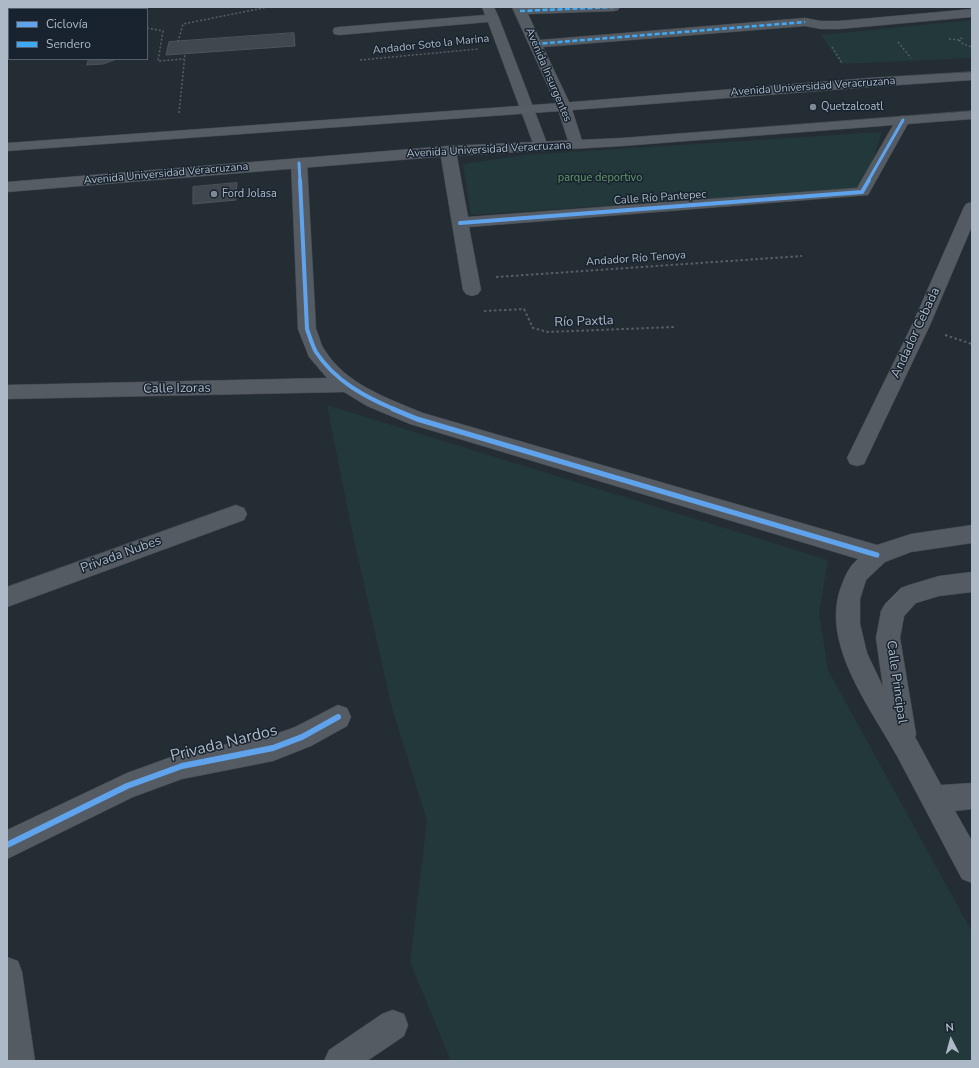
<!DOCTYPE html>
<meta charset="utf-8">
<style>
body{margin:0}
#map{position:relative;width:979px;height:1068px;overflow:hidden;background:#252d34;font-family:"Nunito Sans",sans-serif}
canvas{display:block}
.frame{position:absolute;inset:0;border:8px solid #adb9c7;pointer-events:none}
.legend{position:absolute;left:8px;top:8px;width:140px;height:52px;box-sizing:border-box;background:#18232f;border:1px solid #545f6c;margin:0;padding:5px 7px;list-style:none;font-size:12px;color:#adb9c7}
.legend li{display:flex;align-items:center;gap:8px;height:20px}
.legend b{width:20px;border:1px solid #545f6c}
.north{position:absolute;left:931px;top:1020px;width:40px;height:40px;-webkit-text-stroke:3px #18232f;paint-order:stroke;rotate:354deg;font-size:11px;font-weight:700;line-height:16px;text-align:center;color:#adb9c7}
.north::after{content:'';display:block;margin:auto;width:14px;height:18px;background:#adb9c7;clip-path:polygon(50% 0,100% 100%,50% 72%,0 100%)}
</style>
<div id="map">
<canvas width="979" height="1068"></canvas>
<div class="frame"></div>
<ul class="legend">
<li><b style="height:5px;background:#60a3ed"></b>Ciclovía</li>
<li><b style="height:5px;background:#3fa9f5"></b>Sendero</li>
</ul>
<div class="north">N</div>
</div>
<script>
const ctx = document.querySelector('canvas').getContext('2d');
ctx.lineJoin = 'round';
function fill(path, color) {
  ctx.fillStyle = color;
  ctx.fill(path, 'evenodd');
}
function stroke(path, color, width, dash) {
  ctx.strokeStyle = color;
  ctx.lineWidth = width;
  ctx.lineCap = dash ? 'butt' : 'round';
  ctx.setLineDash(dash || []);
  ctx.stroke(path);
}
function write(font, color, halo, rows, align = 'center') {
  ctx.font = font + ' "Nunito Sans",sans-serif';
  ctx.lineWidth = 3;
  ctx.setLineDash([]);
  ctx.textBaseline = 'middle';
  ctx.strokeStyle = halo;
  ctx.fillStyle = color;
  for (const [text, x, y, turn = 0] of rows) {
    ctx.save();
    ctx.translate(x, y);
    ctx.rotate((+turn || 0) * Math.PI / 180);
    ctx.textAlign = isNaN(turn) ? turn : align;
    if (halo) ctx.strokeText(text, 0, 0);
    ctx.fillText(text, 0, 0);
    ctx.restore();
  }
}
fill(new Path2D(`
 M972,20V58L841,64L821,35Z
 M882,132L871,165L856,189L471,215L463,164L524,155Z
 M327,405L828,560L819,613L828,670L972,932V1061H451L410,962L427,821L392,708L353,535Z`), '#22383a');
const building = new Path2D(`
 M294,33L295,46L166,55L169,42Z
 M89,59H117L103,64L87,65Z
 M237,183L236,200L193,204V187Z`);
fill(building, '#40474e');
stroke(building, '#4c545c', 1);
const minor = new Path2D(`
 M482,7H494L499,18L548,146L546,149L541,150L536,149L534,146L488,22L339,35L334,34L333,31L334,28L339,27L485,15Z
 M512,7H620L618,10L614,11L528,14L540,40L805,18L821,21H839L972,9V17L839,29H821L805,26L543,47L571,106L583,144L581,147L576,148L571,147L569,144L557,106Z
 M903,116L908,117L910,120L868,195L469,227L481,290L478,294L472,296L466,294L463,290L440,151L443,148L448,146L453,148L456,151L468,217L857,188L896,120L898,117Z
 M299,158L304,160L307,163L316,329C319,335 320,343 324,349C345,384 387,398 423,413L877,545L911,534L972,525V543L911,552L885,562L866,580L860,599V624L867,653L883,687L876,638L881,611L885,604L901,588L909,585L939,576L972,572V592L939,596L916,603L904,616L900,638L916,734L915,737L941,785L972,783V809L955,811L972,841V883L962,879C940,838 919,797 897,756C871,708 820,644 841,587C846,574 848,568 858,559L410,424L367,406L344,392L7,399V385L327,378L309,357L298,329L291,163L294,160Z
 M972,202V226L930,325L864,464L857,466L850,464L847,458L912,325L964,207L966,204Z
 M236,505L244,508L247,514L244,520L7,607V587Z
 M338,705L347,708L351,717L347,726L311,746L273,761L182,779L133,797L7,859V830L127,773L182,753L273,735L295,727Z
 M7,957L18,961L22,972L35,1061H7Z
 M393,1010L404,1014L408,1025L404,1036L367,1061H324L329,1050L382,1014Z`);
const major = new Path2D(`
 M972,72V80L869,87L560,111L7,151V143L560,103L869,78Z
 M972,111V119L622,146L448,156L7,192V182L448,146L622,138Z`);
stroke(minor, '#43494e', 1);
stroke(major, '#424951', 1);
stroke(new Path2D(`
 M84,7L85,9
 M7,8H21
 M147,28L163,31L158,61L184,59
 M949,39L959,40L963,37
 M959,40L963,44L972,47
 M178,42L183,24L268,7
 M898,42L911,58
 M832,47L842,63
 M360,60L478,49
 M179,113L185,54`), '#575f65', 1.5, [2, 2]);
stroke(new Path2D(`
 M496,277L802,256
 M484,311L524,309L533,328L548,332L674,327
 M945,335L972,344`), '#575f65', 2, [2.5, 2.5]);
fill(minor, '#555b62');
fill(major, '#575d65');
stroke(new Path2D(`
 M520,11L614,7
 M535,44L805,22`), '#3fa9f5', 2.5, [5, 2.5]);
stroke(new Path2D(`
 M299,163L300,181
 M868,181L903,120`), '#60a3ed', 3);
stroke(new Path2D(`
 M300,180L307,329C310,337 312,345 316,352C335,381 365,397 396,410
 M460,223L862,192L869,180`), '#60a3ed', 4);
stroke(new Path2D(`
 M393,409L417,419L877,555`), '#60a3ed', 5);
stroke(new Path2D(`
 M7,845L127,786L182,766L273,748L302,737L338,717`), '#60a3ed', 6);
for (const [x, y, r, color] of [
 [813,107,4,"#7d8894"],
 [214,194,4,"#7d8894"]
]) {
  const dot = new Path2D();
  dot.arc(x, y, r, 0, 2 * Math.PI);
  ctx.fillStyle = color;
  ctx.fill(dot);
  stroke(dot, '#18232f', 1.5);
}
write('11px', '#adb9c7', '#18232f', [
 ["Andador Soto la Marina",431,45,-6],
 ["Avenida Insurgentes",548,75,67],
 ["Avenida Universidad Veracruzana",813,87,-4],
 ["Avenida Universidad Veracruzana",489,150,-3],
 ["Avenida Universidad Veracruzana",166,174,-5],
 ["Calle Río Pantepec",660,198,-4],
 ["Andador Río Tenoya",636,259,-4]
]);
write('11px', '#adb9c7', '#18232f', [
 ["Quetzalcoatl",821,107],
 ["Ford Jolasa",222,194]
], 'left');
write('11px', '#629a6b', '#18232f', [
 ["parque deportivo",600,178]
]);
write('13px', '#adb9c7', '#18232f', [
 ["Río Paxtla",584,322,-2],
 ["Andador Cebada",916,333,-65],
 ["Calle Izoras",177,389,-1],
 ["Privada Nubes",121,555,-20],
 ["Calle Principal",896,682,82]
]);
write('16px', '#adb9c7', '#18232f', [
 ["Privada Nardos",224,744,-14]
]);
</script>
